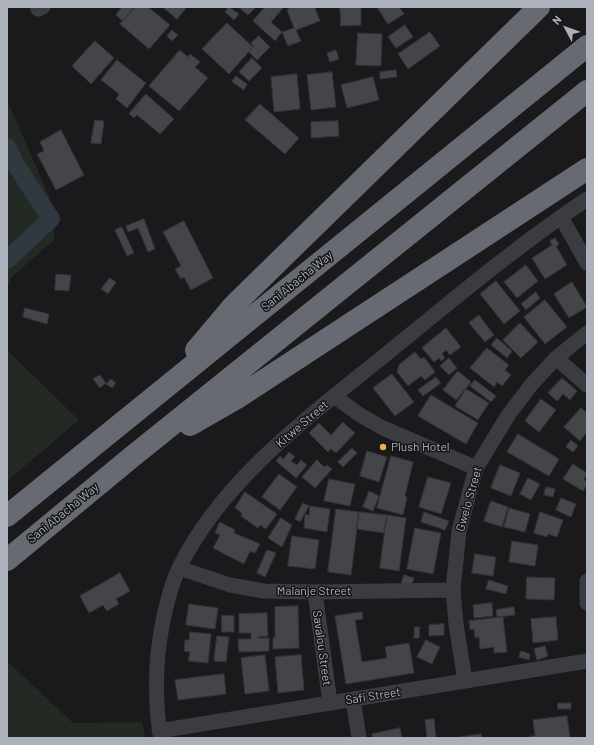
<!DOCTYPE html>
<style>
body{margin:0}
#map{position:relative;width:594px;height:745px;overflow:hidden;background:#1a1a1c;font-family:Barlow,sans-serif}
canvas{display:block}
.frame{position:absolute;inset:0;border:8px solid #adb1bb;pointer-events:none}
.north{position:absolute;left:546px;top:8px;width:40px;height:40px;-webkit-text-stroke:3px #151517;paint-order:stroke;rotate:311deg;font-size:11px;font-weight:700;line-height:16px;text-align:center;color:#adb1bb}
.north::after{content:'';display:block;margin:auto;width:14px;height:18px;background:#adb1bb;clip-path:polygon(50% 0,100% 100%,50% 72%,0 100%)}
</style>
<div id="map">
<canvas width="594" height="745"></canvas>
<div class="frame"></div>
<div class="north">N</div>
</div>
<script>
const ctx = document.querySelector('canvas').getContext('2d');
ctx.lineJoin = 'round';
function fill(path, color) {
  ctx.fillStyle = color;
  ctx.fill(path, 'evenodd');
}
function stroke(path, color, width, dash) {
  ctx.strokeStyle = color;
  ctx.lineWidth = width;
  ctx.lineCap = dash ? 'butt' : 'round';
  ctx.setLineDash(dash || []);
  ctx.stroke(path);
}
function write(font, color, halo, rows, align = 'center') {
  ctx.font = font + ' Barlow,sans-serif';
  ctx.lineWidth = 3;
  ctx.setLineDash([]);
  ctx.textBaseline = 'middle';
  ctx.strokeStyle = halo;
  ctx.fillStyle = color;
  for (const [text, x, y, turn = 0] of rows) {
    ctx.save();
    ctx.translate(x, y);
    ctx.rotate((+turn || 0) * Math.PI / 180);
    ctx.textAlign = isNaN(turn) ? turn : align;
    if (halo) ctx.strokeText(text, 0, 0);
    ctx.fillText(text, 0, 0);
    ctx.restore();
  }
}
fill(new Path2D(`
 M7,100L55,210L54,240L12,277L7,289Z
 M7,350L79,420L7,481Z
 M7,661L73,723L142,722L145,738H7Z`), '#222a23');
stroke(new Path2D(`
 M7,147L16,165L51,219L7,260`), '#303940', 18);
const building = new Path2D(`
 M122,7H134L123,21L116,15Z
 M135,7H148L170,25L149,49L120,24Z
 M163,7H187L177,19Z
 M229,7L239,14L234,20L225,12Z
 M239,7H256L248,15Z
 M265,7H284L271,22L282,32L275,41L253,21Z
 M292,7H317L315,8L320,21L296,30L301,41L288,46L282,32L294,28L287,10Z
 M340,7H361V25L341,26Z
 M377,7H399L404,14L388,24Z
 M227,23L253,47L229,74L202,49Z
 M405,25L413,37L396,48L388,37Z
 M172,30L178,35L172,41L167,36Z
 M430,32L440,46L408,69L398,54Z
 M358,33L382,34L381,66L356,65Z
 M259,36L270,47L257,60L249,52L254,47L251,43Z
 M95,41L114,58L91,84L72,66Z
 M180,50L188,57L190,54L200,62L195,67L208,78L179,111L149,86Z
 M336,50L339,59L330,62L327,53Z
 M252,58L262,68L249,81L239,72Z
 M117,60L146,83L127,108L116,99L119,94L101,80Z
 M396,70L397,77L380,79V72Z
 M332,72L336,107L311,110L307,75Z
 M297,74L300,109L274,112L271,77Z
 M236,76L247,84L244,90L232,82Z
 M373,77L379,100L347,108L341,85Z
 M146,94L174,119L160,134L137,115L134,118L129,114Z
 M260,104L299,138L285,154L245,120Z
 M95,120L104,121L101,144L91,143Z
 M338,121L339,136L311,138V122Z
 M61,130L84,175L56,190L37,154L44,151L40,142Z
 M144,219L155,249L148,252L138,228L128,232L126,226Z
 M184,221L213,278L191,290L184,277L181,279L175,269L181,266L163,232Z
 M122,227L134,253L127,256L115,230Z
 M555,238L559,244L556,246L567,265L545,279L532,258L552,245L550,241Z
 M526,265L538,281L517,298L504,282Z
 M56,274L71,275L69,291L55,290Z
 M110,278L116,282L108,294L101,289Z
 M496,281L520,311L504,324L480,294Z
 M572,282L587,307L569,318L554,294Z
 M536,292L540,298L526,310L521,304Z
 M545,300L567,327L545,344L524,317Z
 M25,308L49,314L47,324L23,317Z
 M479,315L494,335L485,342L469,323Z
 M520,323L538,342L521,358L503,340Z
 M446,328L461,347L450,355L446,350L442,354L445,358L441,361L439,358L434,362L422,348Z
 M497,338L512,351L507,358L491,345Z
 M487,348L509,365L505,370L511,375L502,386L497,382L494,387L470,368Z
 M415,352L421,359L424,357L435,372L425,380L421,376L408,386L397,372L399,365Z
 M449,358L457,368L449,375L440,366Z
 M458,371L471,382L456,400L443,390Z
 M392,374L414,402L395,416L373,388Z
 M100,375L106,383L100,388L93,379Z
 M436,377L441,383L423,396L418,390Z
 M562,378L577,391L570,400L563,394L557,401L548,393Z
 M111,379L116,383L112,388L106,384Z
 M475,380L496,396L491,402L470,386Z
 M466,389L489,403L478,420L455,406Z
 M431,395L478,423L466,444L418,416Z
 M541,399L556,410L539,432L525,421Z
 M581,408L587,413V432L580,441L564,427Z
 M343,422L355,433L336,453L331,449L328,452L309,433L319,423L331,435Z
 M518,434L559,459L549,476L507,452Z
 M571,440L578,446L573,452L566,447Z
 M352,448L357,453L343,467L338,462Z
 M367,451L387,457L379,482L360,476Z
 M289,452L295,457L291,461L297,465L301,460L307,465L296,478L276,461L280,456L283,459Z
 M391,456L413,462L405,496L407,497L403,515L377,508Z
 M317,460L324,467L327,465L332,469L315,488L302,477Z
 M573,464L587,473L584,480L587,482V485L583,491L563,479Z
 M500,465L520,473L511,496L491,488Z
 M279,474L297,487L280,510L262,497Z
 M428,477L451,483L441,514L419,507Z
 M528,478L540,484L531,500L520,494Z
 M329,479L355,484L350,506L324,501Z
 M546,487L555,489L553,497L544,495Z
 M369,491L379,496L373,511L363,507Z
 M245,492L277,514L266,529L260,525L258,528L241,516L242,513L235,508Z
 M561,498L576,504L571,517L556,510Z
 M491,501L508,507L502,527L484,521Z
 M303,503L309,506L300,522L295,519Z
 M310,506L330,509L327,532L304,528L305,514L309,515Z
 M509,508L530,514L525,532L504,527Z
 M336,509L359,512L351,575L328,572Z
 M359,512L387,515L384,533L357,529Z
 M424,512L449,521L445,530L421,522Z
 M540,512L563,520L557,537L548,534L547,537L534,533Z
 M387,515L406,518L399,571L380,568Z
 M281,518L292,525L282,547L268,538Z
 M220,522L235,530L234,533L260,544L255,553L250,551L244,564L213,548L220,535L215,533Z
 M415,528L441,533L433,574L407,569Z
 M292,536L319,540L315,569L288,566Z
 M512,541L538,545L535,566L509,562Z
 M267,550L276,553L265,577L257,573Z
 M475,554L496,557L493,576L472,573Z
 M120,573L130,591L116,599L119,604L107,611L103,605L89,613L80,596Z
 M404,575L414,578L411,588L401,585Z
 M527,577L555,578L554,600L526,599Z
 M489,580L508,586L506,594L486,589Z
 M492,603L493,616L474,618L473,605Z
 M189,604L218,608L215,629L186,625Z
 M298,606L299,648L273,649V637L275,638V607Z
 M514,607L515,615L497,617L496,610Z
 M362,612L363,619L355,620L362,662L387,658L385,647L409,643L414,673L346,684L335,616Z
 M267,613L268,636L258,637V638H269V651L239,652L238,639H251V633H239V614Z
 M222,615L234,616V632H222Z
 M503,617L507,652L494,653V647L480,649L479,637L475,638L474,629L470,630L469,621Z
 M556,617L558,640L533,643L531,619Z
 M444,624V635L429,636V625Z
 M415,627H420L419,638H414Z
 M190,632L211,634L208,663L188,661L190,652L184,651L185,640H189Z
 M217,636L229,637L226,662L214,661Z
 M426,640L440,647L432,664L417,657Z
 M545,646L548,656L537,660L534,649Z
 M521,651L530,654L529,660L519,657Z
 M265,655L269,691L245,694L241,658Z
 M301,655L304,690L278,693L275,657Z
 M224,674L226,694L178,700L175,680Z
 M558,703H571V709H558Z
 M567,716L570,738H530V736H535L533,720Z
 M434,719L436,738H427L425,720Z
 M400,728L402,738H373L372,734Z
 M481,734L482,738H454Z`);
fill(building, '#444549');
stroke(building, '#343438', 1);
stroke(new Path2D(`
 M38,9L43,7
 M561,217L587,263
 M556,358L587,385
 M334,396L360,415L383,428L476,468
 M179,568L230,585L264,591L315,592L453,590
 M587,581V603
 M315,592L330,703
 M465,681L456,624L453,590L459,531L476,468L509,414L532,384L556,358L587,333
 M353,699L359,738
 M159,731L587,661
 M161,738C156,715 156,689 157,665C159,636 167,592 180,566C226,475 313,414 390,351C454,299 518,245 587,199`), '#3b3c41', 15);
stroke(new Path2D(`
 M196,350L234,305L539,7
 M190,425L237,398L587,169
 M7,516L587,46
 M7,560L133,456L587,91`), '#676a72', 22);
for (const [x, y, r, color] of [
 [383,447,4,"#edb341"]
]) {
  const dot = new Path2D();
  dot.arc(x, y, r, 0, 2 * Math.PI);
  ctx.fillStyle = color;
  ctx.fill(dot);
  stroke(dot, '#151517', 1.5);
}
write('12px', '#adb1bb', '#151517', [
 ["Sani Abacha Way",297,281,-39],
 ["Kitwe Street",302,424,-41],
 ["Gwelo Street",469,499,-74],
 ["Sani Abacha Way",63,513,-39],
 ["Malanje Street",314,591],
 ["Savalou Street",322,648,82],
 ["Safi Street",373,696,-9]
]);
write('12px', '#adb1bb', '#151517', [
 ["Plush Hotel",391,447]
], 'left');
</script>
